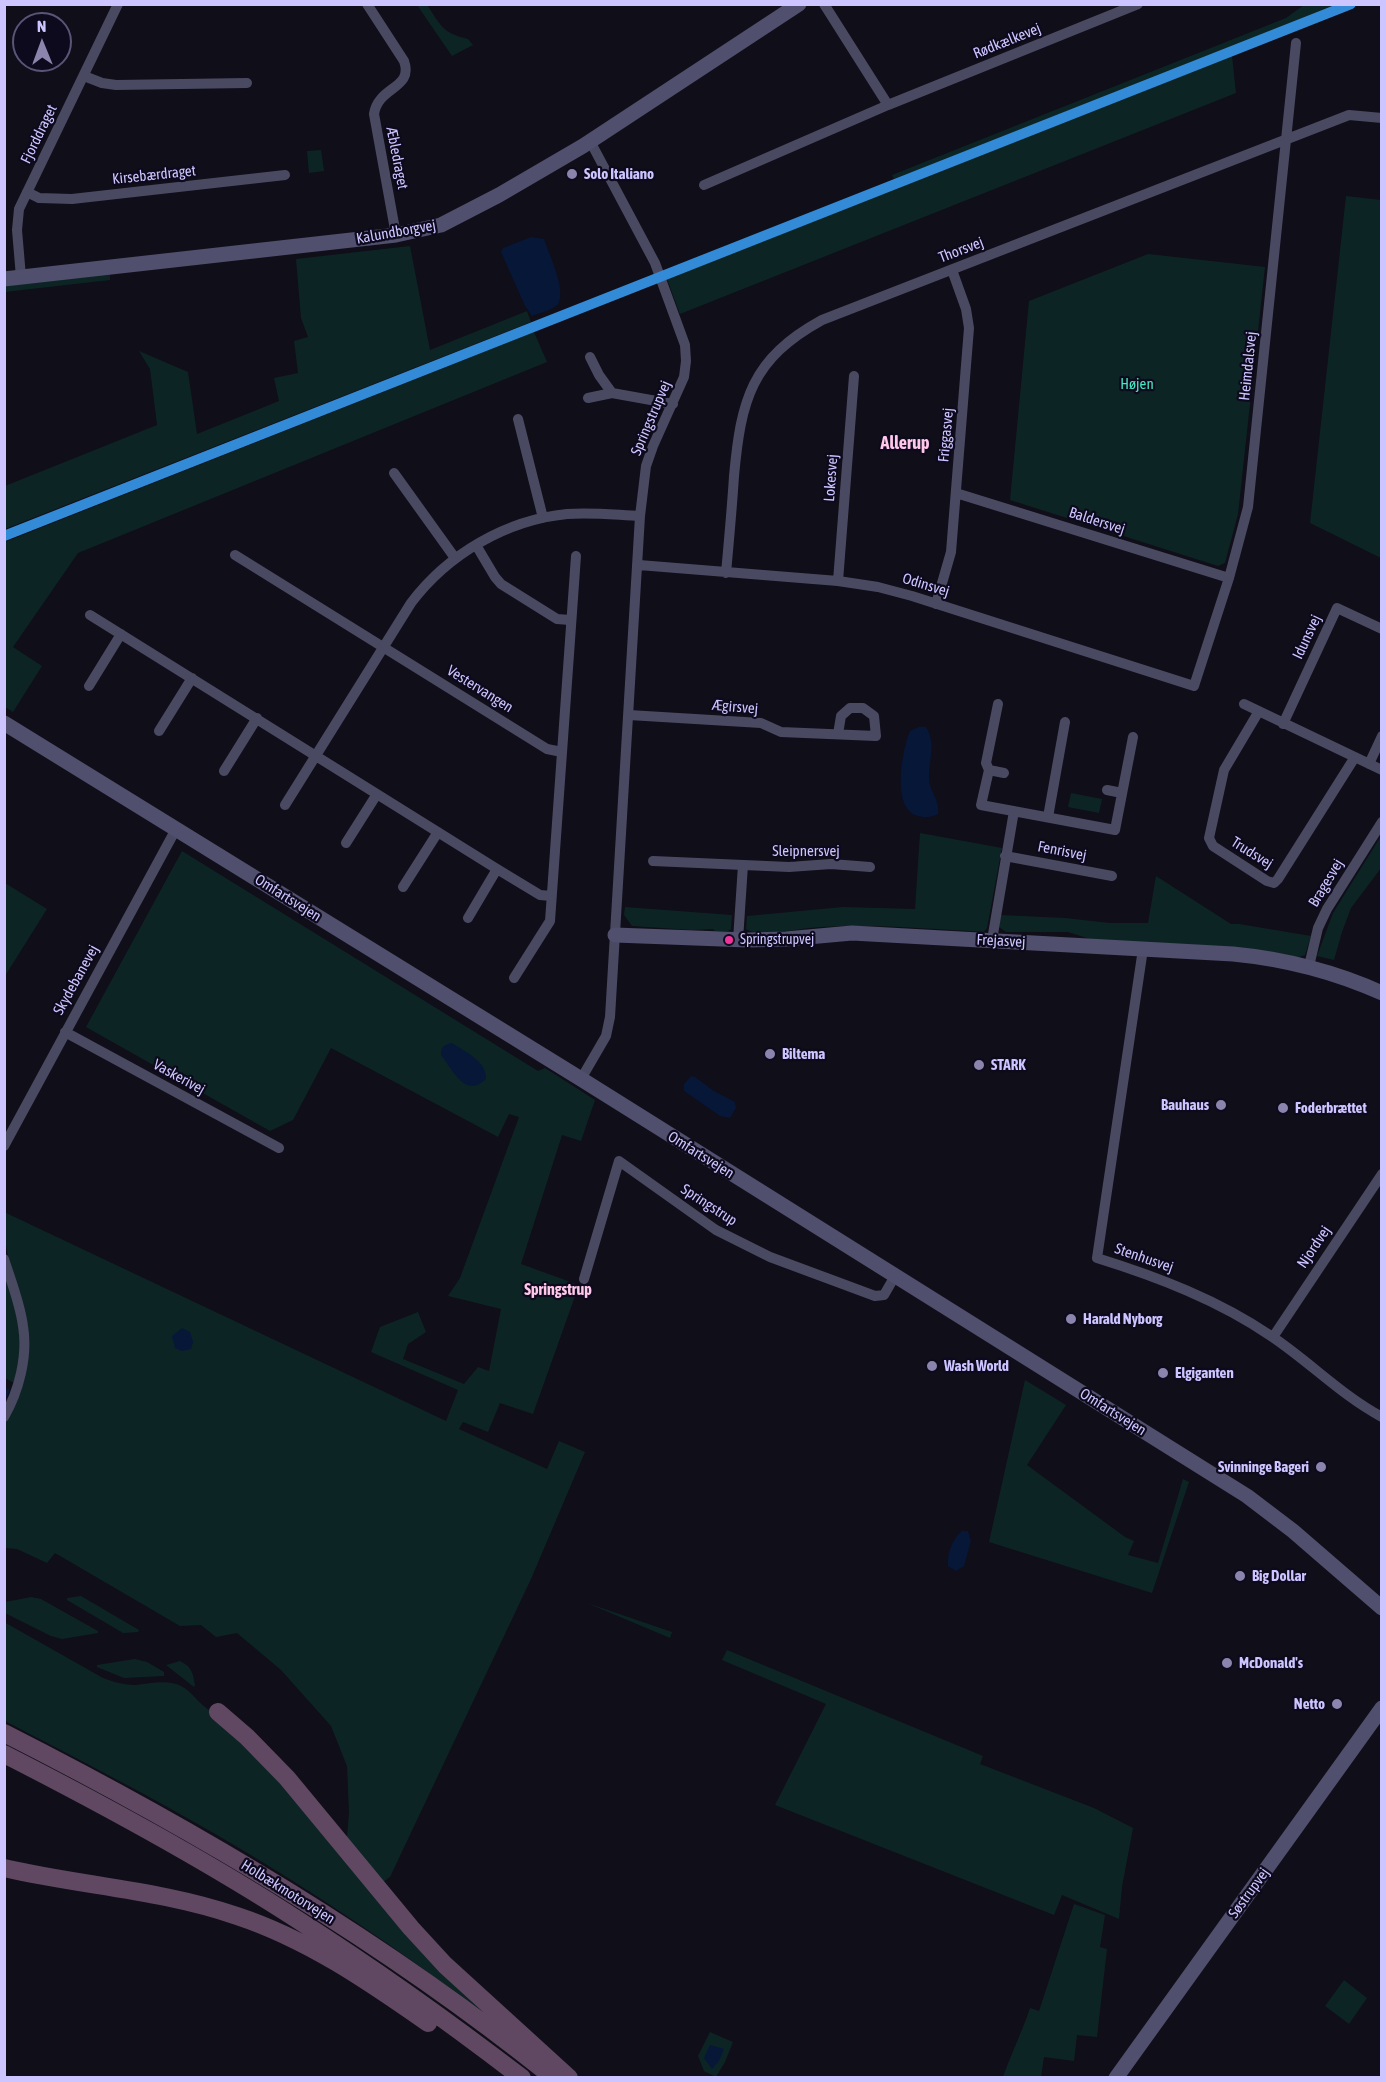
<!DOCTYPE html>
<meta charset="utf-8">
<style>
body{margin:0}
#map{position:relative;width:1386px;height:2082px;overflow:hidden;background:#100e19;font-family:"Asap Condensed",sans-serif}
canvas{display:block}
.frame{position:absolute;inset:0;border:6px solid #cdc5ff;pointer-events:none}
.north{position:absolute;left:12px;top:12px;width:60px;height:60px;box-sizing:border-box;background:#0d0a1d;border:2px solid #5a5577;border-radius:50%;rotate:359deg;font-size:16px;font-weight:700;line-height:24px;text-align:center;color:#cdc5ff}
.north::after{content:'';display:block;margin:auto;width:21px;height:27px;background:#8b85ae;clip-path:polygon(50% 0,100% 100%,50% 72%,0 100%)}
</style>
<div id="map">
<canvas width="1386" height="2082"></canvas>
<div class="frame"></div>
<div class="north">N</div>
</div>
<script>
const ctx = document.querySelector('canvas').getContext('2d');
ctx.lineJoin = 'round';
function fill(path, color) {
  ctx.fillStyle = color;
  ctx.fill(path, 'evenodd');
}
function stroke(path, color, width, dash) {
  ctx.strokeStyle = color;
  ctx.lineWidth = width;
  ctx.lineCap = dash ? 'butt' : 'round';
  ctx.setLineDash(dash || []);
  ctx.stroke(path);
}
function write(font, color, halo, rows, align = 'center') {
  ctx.font = font + ' "Asap Condensed",sans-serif';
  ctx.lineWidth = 4.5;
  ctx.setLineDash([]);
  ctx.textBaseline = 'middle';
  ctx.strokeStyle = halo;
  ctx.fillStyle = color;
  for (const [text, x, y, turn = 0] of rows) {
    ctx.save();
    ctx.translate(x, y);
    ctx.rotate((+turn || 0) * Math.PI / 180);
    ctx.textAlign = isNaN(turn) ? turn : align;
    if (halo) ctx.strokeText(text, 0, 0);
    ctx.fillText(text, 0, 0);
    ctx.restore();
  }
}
fill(new Path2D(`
 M417,5H427C441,25 442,33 468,39L473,45L452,56Z
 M1304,5H1339L894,179L892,175L1286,18Z
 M1232,56L1236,93L680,314L667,279Z
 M321,150L324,171L309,173L307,151Z
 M1346,196L1381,200V558L1310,523Z
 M410,246L430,350L527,311L531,322L5,529V486L157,425L150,369L139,351L188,372L197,434L279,401L274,378L298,373L294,341L308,337L301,318L296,259Z
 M1148,254L1265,267L1238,514L1225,563L1218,566L1010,500L1029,301Z
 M110,273V280L5,292L4,285Z
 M534,332L547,362L78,553L13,647L42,666L13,712L5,707V542Z
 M1071,793L1102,799L1099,813L1068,807Z
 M920,833L1002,848L987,928L984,932C926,929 867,923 809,928C794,930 758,937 746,929L747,916L843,907L915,909Z
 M1381,836V868L1351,908L1342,932L1334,960L1317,956L1333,913Z
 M182,851L538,1071L545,1068L595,1100L581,1141L562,1135L521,1264L579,1285L533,1414L500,1403L488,1432L463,1422L459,1429L547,1469L559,1441L585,1452L531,1579L390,1877L383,1882L347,1837L349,1813L347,1766L331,1726L281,1670L237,1633L216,1637L201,1625L180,1626L55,1553L47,1563L17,1549L5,1548V1421L27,1359L5,1240L4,1212L446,1421L458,1390L371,1352L380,1327L418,1312L426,1332L408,1344L403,1359L464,1384L478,1367L489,1371L501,1309L448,1296L460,1278L519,1117L509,1114L498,1137L331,1048L293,1120L270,1131L86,1027Z
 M1156,876L1231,924H1239L1311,936L1305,955L1296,958L1096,941L1068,932H1006L999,927L1000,915L1065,918L1110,923H1148Z
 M5,883L47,909L5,976Z
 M625,907L732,915L731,929L728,931H715L713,929L692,930L632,926L624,915Z
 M4,1270C17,1310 27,1341 14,1383L5,1378Z
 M1025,1380L1066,1405L1027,1465L1125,1537L1134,1541L1128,1555L1158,1563L1183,1479L1189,1482L1152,1593L989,1542Z
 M81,1596L139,1630L138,1632L123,1633L67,1600V1598Z
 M31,1597L41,1599L98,1631V1633L62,1639L51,1636L5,1613V1602Z
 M587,1603L672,1632L670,1638Z
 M4,1622L103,1678C114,1682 124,1685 135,1685C147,1684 160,1681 172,1683C188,1686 194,1698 205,1707C220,1718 234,1730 247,1743L490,2017C402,1952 312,1890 217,1835C148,1795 76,1758 5,1721Z
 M727,1650L983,1756L980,1764L1094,1808L1133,1828L1122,1887L1119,1919L1062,1895L1054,1915L775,1805L826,1704L722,1660Z
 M135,1659L147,1662L164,1672V1676L124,1678L97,1667V1665Z
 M180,1661C192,1667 193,1673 195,1685L194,1687L166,1665Z
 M1074,1904L1105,1915L1100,1947L1107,1949L1097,2037L1077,2035L1074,2061L1044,2057L1041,2077H1003C1011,2054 1022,2032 1030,2008L1039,2011Z
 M1344,1980L1367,1998L1349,2024L1325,2006Z
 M710,2032L733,2042L725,2062L716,2077L704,2071L698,2056Z`), '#0d2424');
fill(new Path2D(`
 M531,237L544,239C549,254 567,291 558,304C553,310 539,313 532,316L525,306L501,252L503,248Z
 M919,727H926C938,745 926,766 930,785C933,795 940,803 938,814C930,818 923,818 915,815C892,805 902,750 910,731Z
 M452,1043C465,1052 487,1061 486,1079C465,1099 453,1070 441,1055C441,1046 444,1045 452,1043Z
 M691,1076L695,1077L714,1091L735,1102L736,1108L730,1118L720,1116L684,1091V1084Z
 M182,1328L190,1332L193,1342L191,1349L182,1351L175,1348L172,1336Z
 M962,1531H968L971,1541L964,1566L956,1571L948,1566C947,1553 952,1539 962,1531Z
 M710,2045L724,2049L719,2061L712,2069L704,2058Z`), '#061738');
stroke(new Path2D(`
 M4,1399L8,1390`), '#061738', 3);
stroke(new Path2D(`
 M367,4L404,61C414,89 378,86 374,114L396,235
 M824,4L888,105
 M84,76L102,83L116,85L247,83
 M704,185L888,105L1138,4
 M27,192L39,198L72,199L285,175
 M21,277L17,230L19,209L118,4
 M590,357L599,375L612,393
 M588,398L612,393L673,404
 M518,419L543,518
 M394,473L455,558
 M956,493L1229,578
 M476,545L495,577L501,584L557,619L570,620
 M235,555L547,749L562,752
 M639,565L838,581L878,587L912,596L1194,686L1229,578L1248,507L1296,43
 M726,573C729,540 732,508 734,476C741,400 751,359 822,320L1349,115L1382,118
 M838,581L854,376
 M936,604L951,552L969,328L966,309L952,270
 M90,615L497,869L540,895L551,896
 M89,686L121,634
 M998,704L986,763L989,770L981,805L1115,830L1133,737
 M1244,704L1382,770
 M1259,711L1224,770L1209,838L1213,846L1267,881L1274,883L1278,879L1355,757
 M629,715L761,723L781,732L876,736L874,716L863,708H850L841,716L838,734
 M1283,724L1337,608L1382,629
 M159,731L192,678
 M1369,764L1382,736
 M989,770L1004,773
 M224,771L257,718
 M1107,790L1122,793
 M285,805L411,603C448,554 506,520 567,514C592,512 616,515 640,516
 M1048,817L1065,722
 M346,843L377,794
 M1005,856L1112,876
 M653,861L789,867L831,864L870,867
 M403,887L438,832
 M468,918L497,869
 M738,940L743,865
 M992,940L1014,811
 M1143,949L1097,1258C1158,1277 1218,1300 1271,1336C1310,1362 1341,1395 1382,1417
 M1309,966L1318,928L1327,909L1382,822
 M514,978L550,921L576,556
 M65,1032L279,1148
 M581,1079L606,1036L610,1017L640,516L646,466L653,446L684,377L686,361L685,345L655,263L590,141
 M4,1146L176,829
 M4,1259C11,1281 20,1303 23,1326C28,1356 19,1391 4,1417
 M584,1279L619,1161L716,1230L770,1257L875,1296L884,1295L895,1276
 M1273,1337L1382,1174`), '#4a4962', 10);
stroke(new Path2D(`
 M4,279L396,235L441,225L499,195L583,146L799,4
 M4,723L581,1079L1247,1496L1293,1531L1382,1608
 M615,935L748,940L786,939L852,933L1233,954C1285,959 1333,971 1382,993
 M1116,2078L1382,1708`), '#504f6d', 15);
stroke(new Path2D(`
 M218,1712L247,1737L287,1778L411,1928L445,1965L569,2078
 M4,1733C197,1831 385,1942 554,2078
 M4,1754C104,1805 204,1859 298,1920C375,1969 449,2022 522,2078
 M4,1868C82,1886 162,1890 237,1916C307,1939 368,1981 428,2023`), '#604862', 18);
stroke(new Path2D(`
 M4,536L1351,4`), '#338bd7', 10);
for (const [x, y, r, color] of [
 [572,174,6,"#8b85ae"],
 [729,940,5,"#ef339a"],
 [770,1054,6,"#8b85ae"],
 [979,1065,6,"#8b85ae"],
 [1221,1105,6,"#8b85ae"],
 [1283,1108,6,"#8b85ae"],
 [1071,1319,6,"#8b85ae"],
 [932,1366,6,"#8b85ae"],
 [1163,1373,6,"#8b85ae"],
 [1321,1467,6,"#8b85ae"],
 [1240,1576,6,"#8b85ae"],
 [1227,1663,6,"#8b85ae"],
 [1337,1704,6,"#8b85ae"]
]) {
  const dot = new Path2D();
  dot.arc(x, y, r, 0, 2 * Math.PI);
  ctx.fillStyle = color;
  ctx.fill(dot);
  stroke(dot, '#0d0a1d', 2);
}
write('14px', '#cdc5ff', '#0d0a1d', [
 ["Springstrupvej",740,940]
], 'left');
write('15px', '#cdc5ff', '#0d0a1d', [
 ["Rødkælkevej",1007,41,-22],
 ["Fjorddraget",39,134,-64],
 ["Æbledraget",397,158,79],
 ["Kirsebærdraget",154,175,-6],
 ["Kalundborgvej",396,232,-10],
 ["Thorsvej",961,250,-21],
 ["Heimdalsvej",1248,366,-84],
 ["Springstrupvej",651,418,-67],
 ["Friggasvej",946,435,-85],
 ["Lokesvej",831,478,-86],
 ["Baldersvej",1097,521,18],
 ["Odinsvej",926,585,17],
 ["Idunsvej",1307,637,-65],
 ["Vestervangen",480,689,32],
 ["Ægirsvej",735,707,5],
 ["Sleipnersvej",806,851],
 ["Fenrisvej",1062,851,11],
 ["Trudsvej",1252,853,32],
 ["Bragesvej",1326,883,-59],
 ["Omfartsvejen",288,898,32],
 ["Frejasvej",1001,941,3],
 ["Skydebanevej",76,980,-61],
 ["Vaskerivej",179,1077,29],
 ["Omfartsvejen",701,1155,32],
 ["Springstrup",709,1205,33],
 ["Njordvej",1314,1247,-56],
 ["Stenhusvej",1144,1258,19],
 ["Omfartsvejen",1113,1412,32],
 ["Holbækmotorvejen",288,1892,32],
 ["Søstrupvej",1249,1893,-54]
]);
write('bold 15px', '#cdc5ff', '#0d0a1d', [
 ["Solo Italiano",584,174],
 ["Biltema",782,1054],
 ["STARK",991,1065],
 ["Bauhaus",1209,1105,"right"],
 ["Foderbrættet",1295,1108],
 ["Harald Nyborg",1083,1319],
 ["Wash World",944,1366],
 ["Elgiganten",1175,1373],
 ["Svinninge Bageri",1309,1467,"right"],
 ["Big Dollar",1252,1576],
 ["McDonald's",1239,1663],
 ["Netto",1325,1704,"right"]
], 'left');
write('15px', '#49e7c2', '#0d0a1d', [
 ["Højen",1137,384]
]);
write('bold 16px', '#ffc7ea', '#0d0a1d', [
 ["Springstrup",558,1290]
]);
write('bold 18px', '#ffc7ea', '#0d0a1d', [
 ["Allerup",905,443]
]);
</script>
